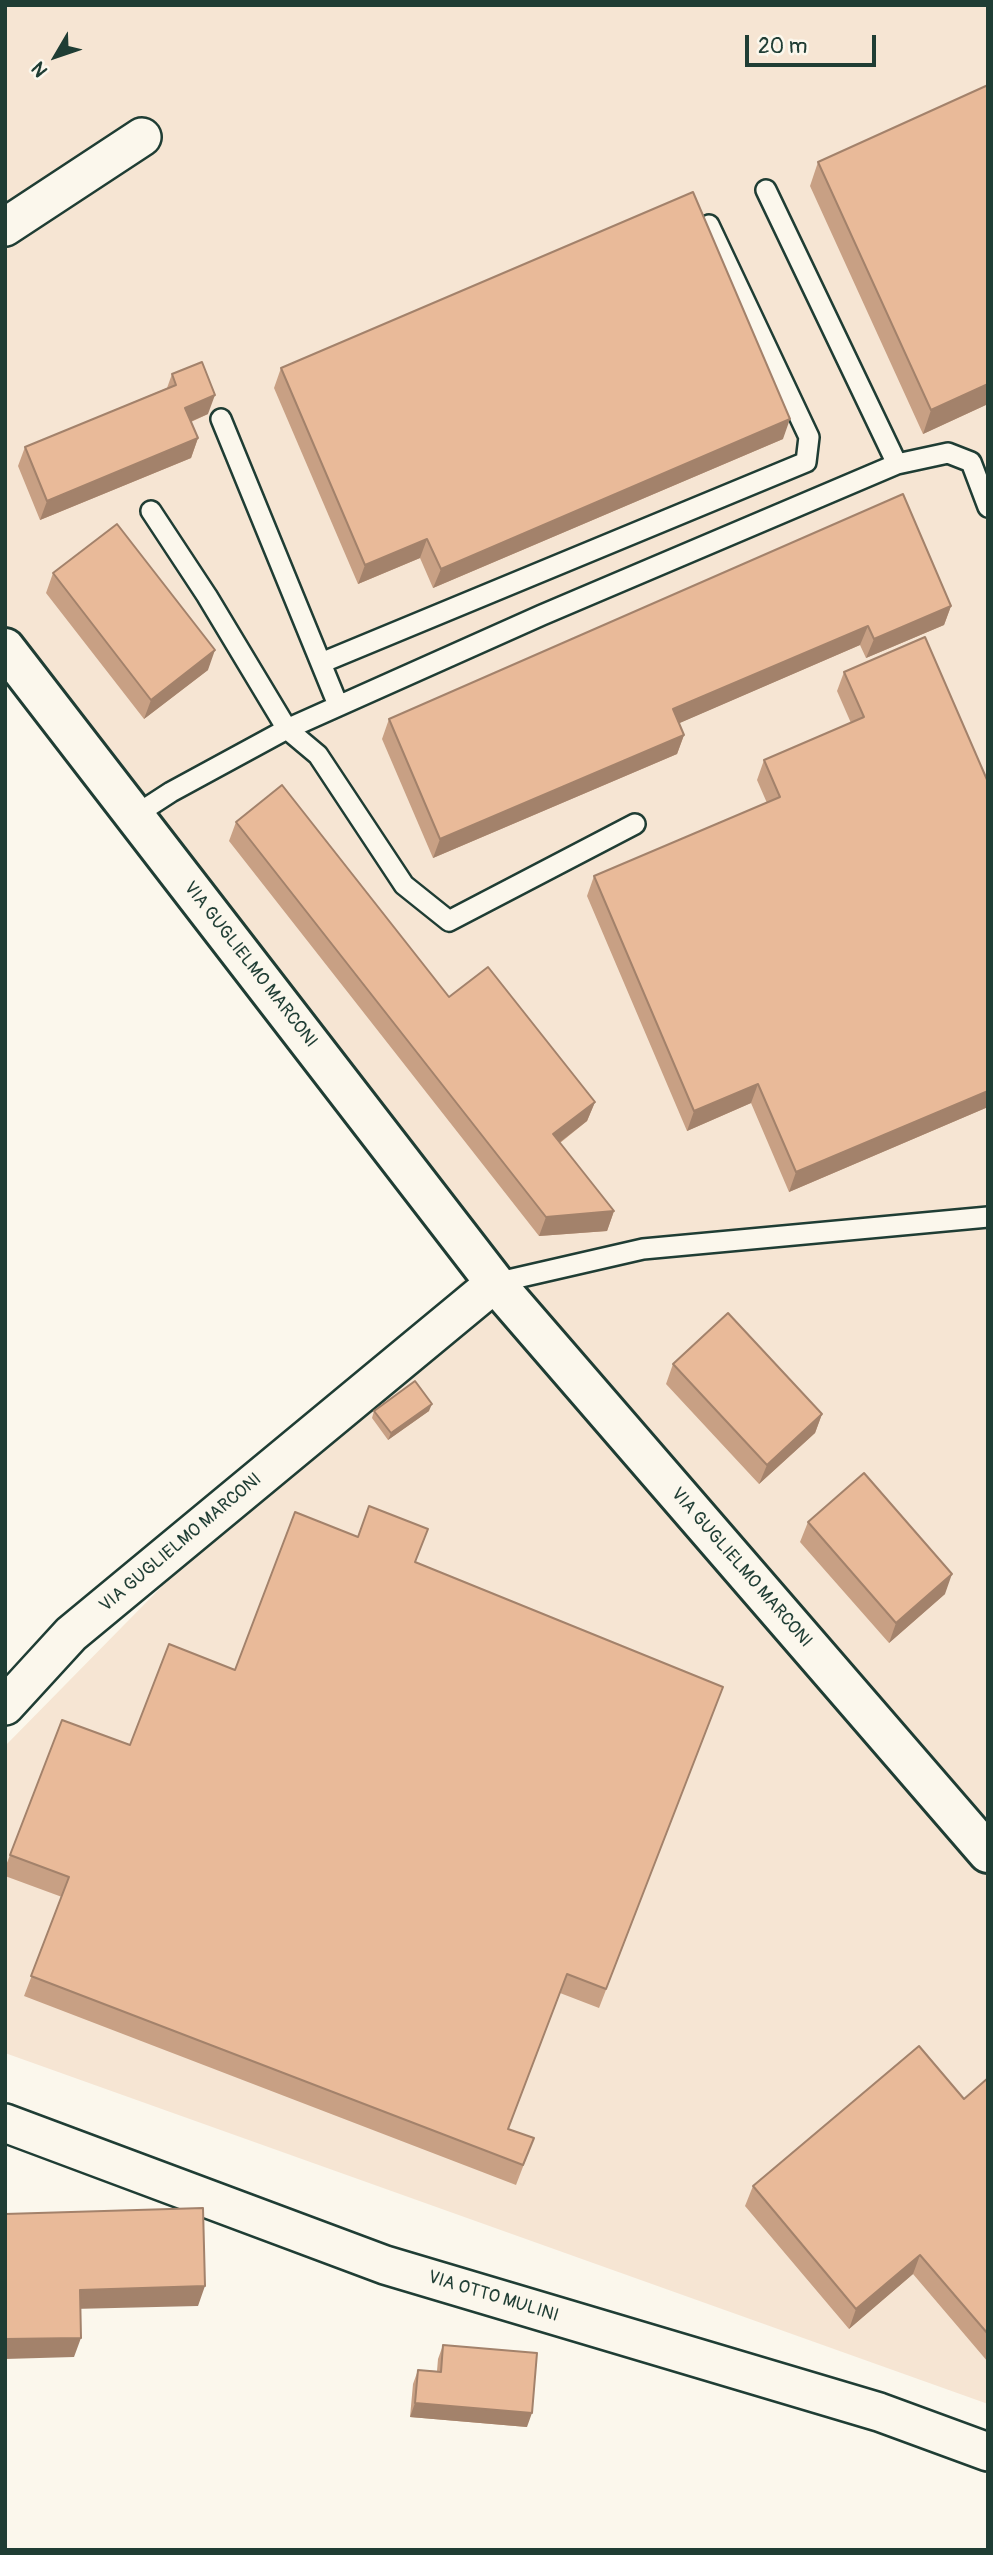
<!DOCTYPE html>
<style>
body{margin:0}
#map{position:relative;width:993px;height:2555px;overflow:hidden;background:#fbf7ec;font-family:Pangolin,sans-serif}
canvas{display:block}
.frame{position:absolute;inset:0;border:7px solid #1f3d34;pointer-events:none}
.north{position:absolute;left:21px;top:21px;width:70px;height:70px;-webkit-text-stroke:5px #fbf7ec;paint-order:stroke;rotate:231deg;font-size:19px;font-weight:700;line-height:28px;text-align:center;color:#1f3d34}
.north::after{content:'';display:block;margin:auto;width:24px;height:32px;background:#1f3d34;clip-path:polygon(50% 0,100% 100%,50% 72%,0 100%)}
.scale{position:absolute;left:745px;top:35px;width:131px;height:32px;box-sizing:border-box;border:4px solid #1f3d34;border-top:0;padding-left:9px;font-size:21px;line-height:24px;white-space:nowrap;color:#1f3d34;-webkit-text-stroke:5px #fbf7ec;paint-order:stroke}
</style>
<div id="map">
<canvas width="993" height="2555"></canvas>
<div class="frame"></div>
<div class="north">N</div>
<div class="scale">20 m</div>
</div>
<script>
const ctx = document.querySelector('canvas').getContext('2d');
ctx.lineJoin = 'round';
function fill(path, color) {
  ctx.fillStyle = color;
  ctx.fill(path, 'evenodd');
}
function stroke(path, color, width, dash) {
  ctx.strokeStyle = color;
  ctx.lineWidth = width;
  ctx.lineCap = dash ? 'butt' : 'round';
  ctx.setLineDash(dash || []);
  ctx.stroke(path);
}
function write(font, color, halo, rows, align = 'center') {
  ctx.font = font + ' Pangolin,sans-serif';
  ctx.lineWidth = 6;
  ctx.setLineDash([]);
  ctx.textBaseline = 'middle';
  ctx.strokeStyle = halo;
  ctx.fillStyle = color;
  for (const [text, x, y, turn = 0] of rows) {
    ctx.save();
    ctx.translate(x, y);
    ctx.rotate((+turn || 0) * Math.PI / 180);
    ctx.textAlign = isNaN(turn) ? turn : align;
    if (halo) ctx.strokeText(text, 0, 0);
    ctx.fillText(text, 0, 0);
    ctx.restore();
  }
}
fill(new Path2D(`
 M5,5H988V2404L5,2053V1746L471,1272L5,628Z`), '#f6e5d3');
const service = new Path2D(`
 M766,190L897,464
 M221,419L338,705
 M151,511L207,596L287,729L542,615L897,464L948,453L971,462L988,507
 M321,663L806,462L809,437L709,225
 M134,816L171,792L287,729L318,755L404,885L449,921L635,824
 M495,1283L643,1249L988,1217`);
const minor = new Path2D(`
 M5,227L142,137
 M5,1706L71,1634L495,1283
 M5,2123L385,2265L879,2412L988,2452`);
const tertiary = new Path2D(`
 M5,648L495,1283L988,1853`);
stroke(service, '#1f3d34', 24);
stroke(minor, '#1f3d34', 42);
stroke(tertiary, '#1f3d34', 44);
stroke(service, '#fbf7ec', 19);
stroke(minor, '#fbf7ec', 37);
stroke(tertiary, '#fbf7ec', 38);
fill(new Path2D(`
 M988,85V404L923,434L810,186L818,162Z
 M281,368L783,439L433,588L420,558L358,584L274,388Z
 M172,374L208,414L191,422L198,438L191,458L40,520L18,466L25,447L167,388Z
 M53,573L208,670L144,719L46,593Z
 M951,606L944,625L866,658L860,645L679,723L684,735L677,754L433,858L382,739L389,719Z
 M844,672L988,782V1107L789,1192L751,1103L687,1131L587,896L594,876L767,803L757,780L764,760L851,723L837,691Z
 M236,822L449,997L595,1102L587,1121L560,1143L614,1211L607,1231L539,1236L229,841Z
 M673,1364L822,1414L815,1433L759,1484L666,1384Z
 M374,1411H429L388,1440L372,1418Z
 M808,1522L945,1594L889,1643L800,1542Z
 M416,1562L723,1687L599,2008L560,1993L508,2129L534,2138L516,2185L24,1996L62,1897L5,1876V1868L62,1720L130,1745L235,1670Z
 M988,2078V2362L913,2274L849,2329L745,2206L753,2186L964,2099Z
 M443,2345L527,2427L410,2417L413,2384L418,2370L437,2371L438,2359Z`), '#c8a084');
fill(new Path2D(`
 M988,384V404L923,434L931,410Z
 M215,395L208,414L178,427L185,408Z
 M790,419L783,439L433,588L441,569Z
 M198,438L191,458L40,520L47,501Z
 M427,539L420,558L358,584L365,565Z
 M951,606L944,625L866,658L874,639Z
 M868,626L860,645L666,729L673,709Z
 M215,650L208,670L144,719L151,700Z
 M684,735L677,754L433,858L440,839Z
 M758,1084L751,1103L687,1131L694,1111Z
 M988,1091V1107L789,1192L796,1172Z
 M595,1102L587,1121L546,1153L553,1134Z
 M614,1211L607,1231L539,1236L546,1217Z
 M432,1404L429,1411L388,1440L391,1433Z
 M822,1414L815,1433L759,1484L767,1465Z
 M952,1574L945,1594L889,1643L896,1623Z
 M920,2255L913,2274L849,2329L856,2309Z
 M205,2286L198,2306L73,2309L80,2290Z
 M81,2338L74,2357L5,2359V2339Z
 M415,2403L532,2413L527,2427L410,2417Z`), '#a3826b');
const building = new Path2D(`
 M988,85V384L931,410L818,162Z
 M693,192L790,419L441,569L427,539L365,565L281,368Z
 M202,362L215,395L185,408L198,438L47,501L25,447L176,385L172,374Z
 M903,494L951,606L874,639L868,626L673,709L684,735L440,839L389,719Z
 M117,524L215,650L151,700L53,573Z
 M925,637L988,782V1091L796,1172L758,1084L694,1111L594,876L780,797L764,760L864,717L844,672Z
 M282,785L449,997L488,967L595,1102L553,1134L614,1211L546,1217L236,822Z
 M728,1313L822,1414L767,1465L673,1364Z
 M415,1381L432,1404L391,1433L374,1411Z
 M864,1473L952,1574L896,1623L808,1522Z
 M369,1506L428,1529L415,1562L723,1687L606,1989L567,1974L508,2129L534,2138L523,2165L31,1976L69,1877L10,1855L62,1720L130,1745L169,1644L235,1670L295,1512L358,1537Z
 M919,2046L964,2099L988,2078V2334L920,2255L856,2309L753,2186Z
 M203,2208L205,2286L80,2290L81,2338L5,2339V2214Z
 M443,2345L537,2353L532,2413L415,2403L418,2370L441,2372Z`);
fill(building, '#e9ba99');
stroke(building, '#a3826b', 2);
write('18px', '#1f3d34', '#fbf7ec', [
 ["VIA GUGLIELMO MARCONI",250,965,52],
 ["VIA GUGLIELMO MARCONI",181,1543,-40],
 ["VIA GUGLIELMO MARCONI",741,1568,49],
 ["VIA OTTO MULINI",493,2297,17]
]);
</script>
